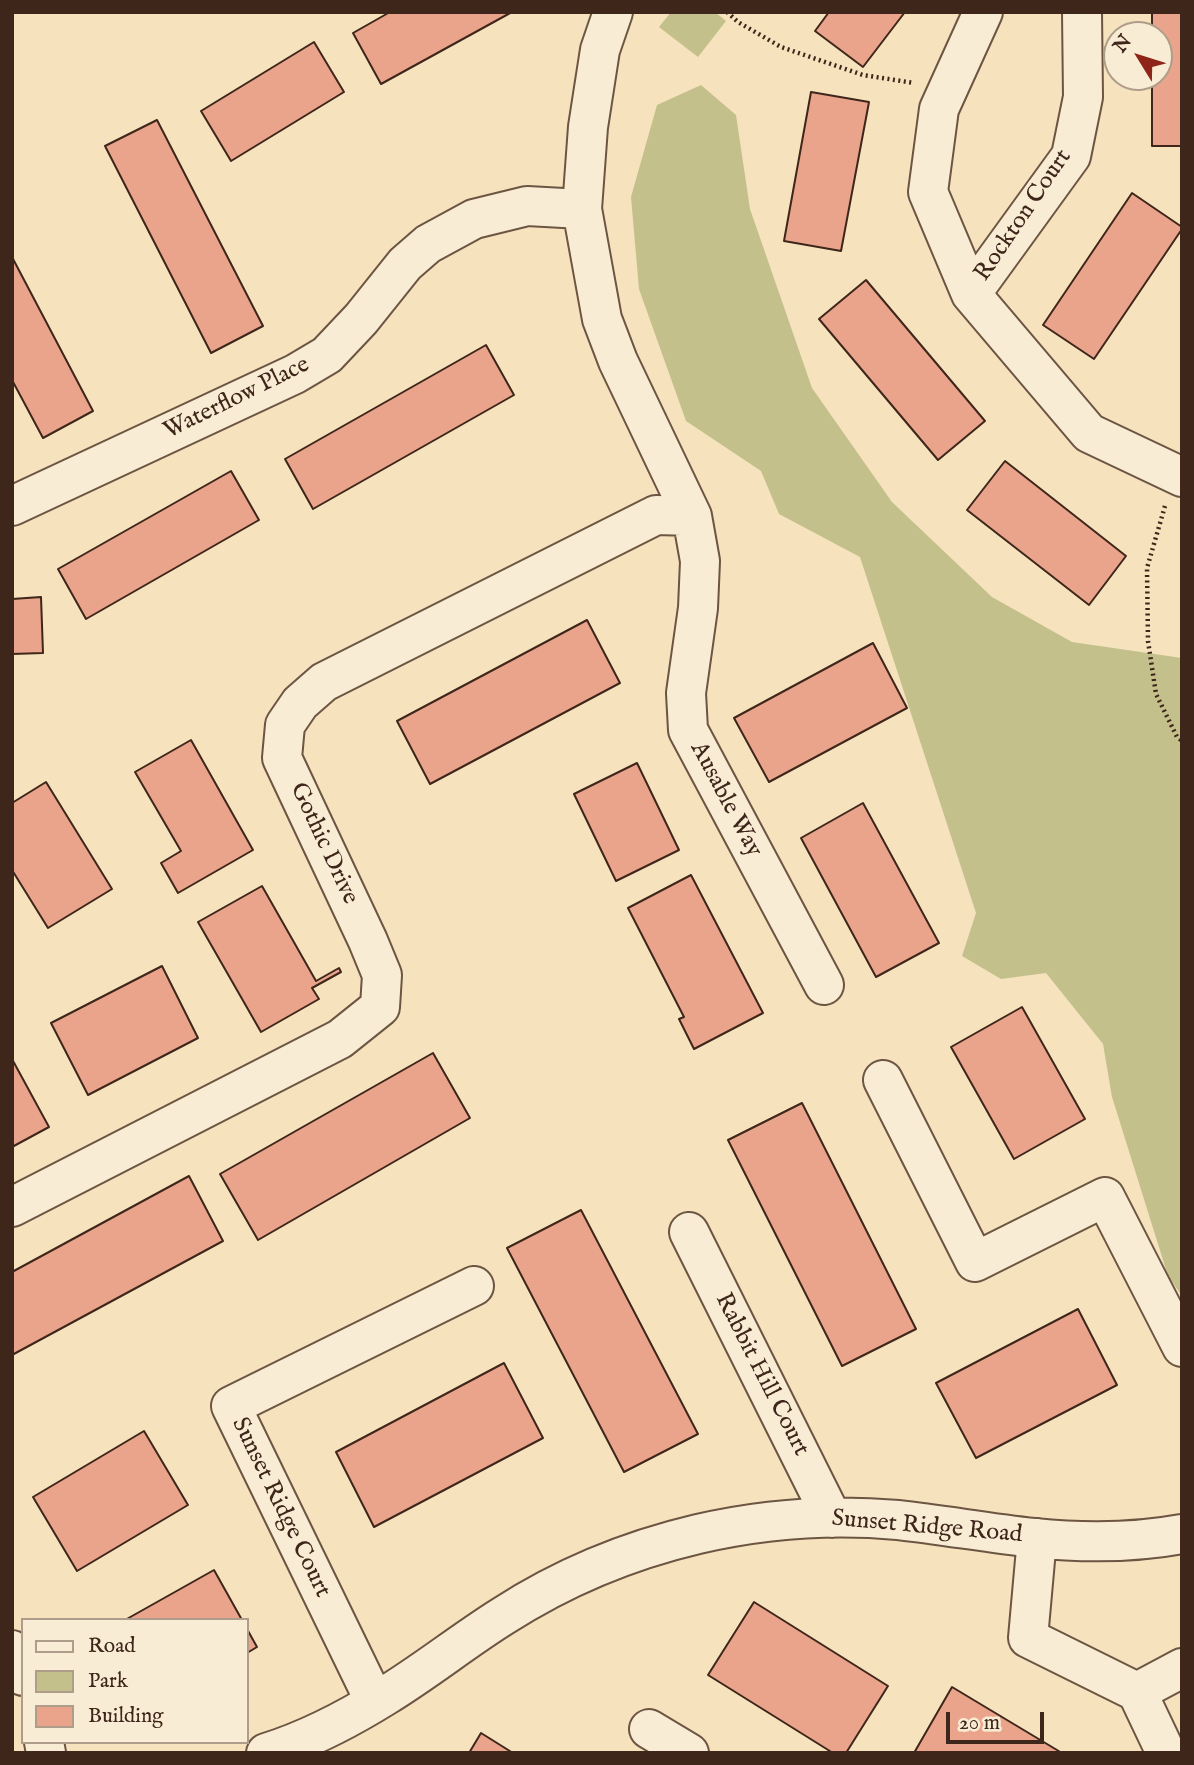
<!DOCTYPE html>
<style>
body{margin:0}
#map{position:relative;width:1194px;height:1765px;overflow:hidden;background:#f6e2bd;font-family:"IM FELL English",serif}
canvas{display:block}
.frame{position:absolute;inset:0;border:14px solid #3e261a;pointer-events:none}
.legend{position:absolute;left:21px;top:1618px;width:228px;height:126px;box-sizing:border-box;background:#f9ecd4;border:2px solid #ae9d8a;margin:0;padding:9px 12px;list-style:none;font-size:21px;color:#3e261a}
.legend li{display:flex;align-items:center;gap:14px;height:35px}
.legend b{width:35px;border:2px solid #ae9d8a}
.north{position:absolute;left:1103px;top:21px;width:70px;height:70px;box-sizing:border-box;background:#f9ecd4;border:2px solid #ae9d8a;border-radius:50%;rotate:308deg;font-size:19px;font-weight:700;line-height:28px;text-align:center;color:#3e261a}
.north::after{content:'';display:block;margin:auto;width:24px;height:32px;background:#8f2418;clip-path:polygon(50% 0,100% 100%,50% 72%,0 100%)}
.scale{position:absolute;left:946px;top:1712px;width:98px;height:32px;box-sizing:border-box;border:4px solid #3e261a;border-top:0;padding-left:9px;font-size:21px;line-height:24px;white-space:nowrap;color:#3e261a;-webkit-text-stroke:5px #f9ecd4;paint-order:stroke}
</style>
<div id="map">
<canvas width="1194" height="1765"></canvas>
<div class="frame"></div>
<ul class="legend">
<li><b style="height:9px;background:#f9ecd4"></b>Road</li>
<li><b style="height:19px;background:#c4c08c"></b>Park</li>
<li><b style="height:19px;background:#eaa48b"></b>Building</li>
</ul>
<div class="north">N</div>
<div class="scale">20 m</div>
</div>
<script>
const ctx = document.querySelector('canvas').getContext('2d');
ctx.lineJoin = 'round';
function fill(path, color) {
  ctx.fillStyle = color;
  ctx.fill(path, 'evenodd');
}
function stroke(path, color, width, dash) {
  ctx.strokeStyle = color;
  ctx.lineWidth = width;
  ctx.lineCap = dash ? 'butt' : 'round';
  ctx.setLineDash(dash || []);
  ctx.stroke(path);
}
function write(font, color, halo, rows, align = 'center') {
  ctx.font = font + ' "IM FELL English",serif';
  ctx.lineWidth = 6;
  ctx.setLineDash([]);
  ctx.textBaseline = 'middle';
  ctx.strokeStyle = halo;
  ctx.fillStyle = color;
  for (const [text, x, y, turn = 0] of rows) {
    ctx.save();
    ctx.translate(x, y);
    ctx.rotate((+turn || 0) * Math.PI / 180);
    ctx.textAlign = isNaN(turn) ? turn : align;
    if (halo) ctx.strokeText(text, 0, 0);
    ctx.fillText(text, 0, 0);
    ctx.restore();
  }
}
fill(new Path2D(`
 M671,12H715L726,21L698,57L659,27Z
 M701,85L736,115L750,209L812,388L892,502L992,597L1072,642L1182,658V1296L1168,1276L1112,1097L1103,1044L1046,973L1001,979L962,956L976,913L860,557L779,514L761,471L686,421L639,289L631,197L657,105Z`), '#c4c08c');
const building = new Path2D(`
 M390,12H512L381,84L353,33Z
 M829,12H905L863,67L815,31Z
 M1152,12H1182V146H1152V77H1159V35H1152Z
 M314,42L344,92L231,161L201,111Z
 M811,92L869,102L841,251L784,241Z
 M157,120L263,326L211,353L105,146Z
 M1132,193L1182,227V229L1094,359L1043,325Z
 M12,257L93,411L43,438L12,380Z
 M866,280L985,421L938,460L819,319Z
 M486,345L514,395L313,509L285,459Z
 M1005,461L1126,556L1089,605L967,510Z
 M231,471L259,520L86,619L58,569Z
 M41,597L43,653L12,654V599Z
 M587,620L620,683L430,784L397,721Z
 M873,643L907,708L769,782L734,718Z
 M191,740L253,850L178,893L161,863L181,851L135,772Z
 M637,763L679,850L616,881L574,794Z
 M46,782L112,889L48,928L12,870V803Z
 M863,803L939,943L876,977L801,838Z
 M691,875L763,1013L694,1049L679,1019L684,1017L628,908Z
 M262,886L316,981L339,968L341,972L312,988L319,999L261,1032L198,922Z
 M162,966L198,1038L88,1095L51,1023Z
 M1022,1007L1085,1119L1014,1159L951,1047Z
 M433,1053L470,1118L258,1240L220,1174Z
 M12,1059L49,1127L12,1147Z
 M802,1103L916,1329L842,1366L728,1140Z
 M189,1176L223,1241L12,1355V1272Z
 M581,1210L698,1434L624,1472L507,1248Z
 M1078,1309L1117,1385L976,1458L936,1383Z
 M504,1363L543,1438L374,1527L336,1452Z
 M144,1431L188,1505L77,1571L33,1497Z
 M214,1570L242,1620H125Z
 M754,1602L888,1686L846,1753H833L708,1675Z
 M247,1629L257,1647L247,1653Z
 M952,1687L1062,1753H914Z
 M481,1733L513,1753H469Z`);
fill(building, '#eaa48b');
stroke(building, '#3e261a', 2);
const minor = new Path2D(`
 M613,12L600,50L588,127L582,209L602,319L618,361L692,516L700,561L698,608L686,693L688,730L824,985
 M983,12L939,109L928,192L971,294L1089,433L1182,477
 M971,294L1071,156L1083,97L1082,12
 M12,506L295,374L327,355L361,319L405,264L428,244L474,219L527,206L582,209
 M883,1080L975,1262L1105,1197L1182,1347
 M12,1207L340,1039L380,1007L382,975L368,941L282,758L285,725L300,703L324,682L656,515L692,516
 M689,1232L832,1518
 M1037,1538L1028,1638L1137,1692L1166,1753
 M12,1650L23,1676
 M1137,1692L1182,1668
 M375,1702L231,1406L474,1286
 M649,1729L689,1753
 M44,1742L46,1753
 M266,1753C308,1740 348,1719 385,1696C426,1671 463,1641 503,1616C562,1578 630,1550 698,1534C763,1519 831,1514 898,1520C943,1525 988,1533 1034,1538C1083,1543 1133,1543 1182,1534`);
stroke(minor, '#6c5543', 42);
stroke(new Path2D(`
 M727,12L738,22L781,47L863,75L914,83
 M1165,506L1147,568L1148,641L1156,694L1177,737L1182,741`), '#3e261a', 4.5, [2, 3.5]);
stroke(minor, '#f9ecd4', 38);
write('24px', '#3e261a', '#f9ecd4', [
 ["Rockton Court",1024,216,-56],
 ["Waterflow Place",237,399,-26],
 ["Ausable Way",725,800,62],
 ["Gothic Drive",323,844,65],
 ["Rabbit Hill Court",761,1375,63],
 ["Sunset Ridge Court",280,1508,64],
 ["Sunset Ridge Road",927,1528,5]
]);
</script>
